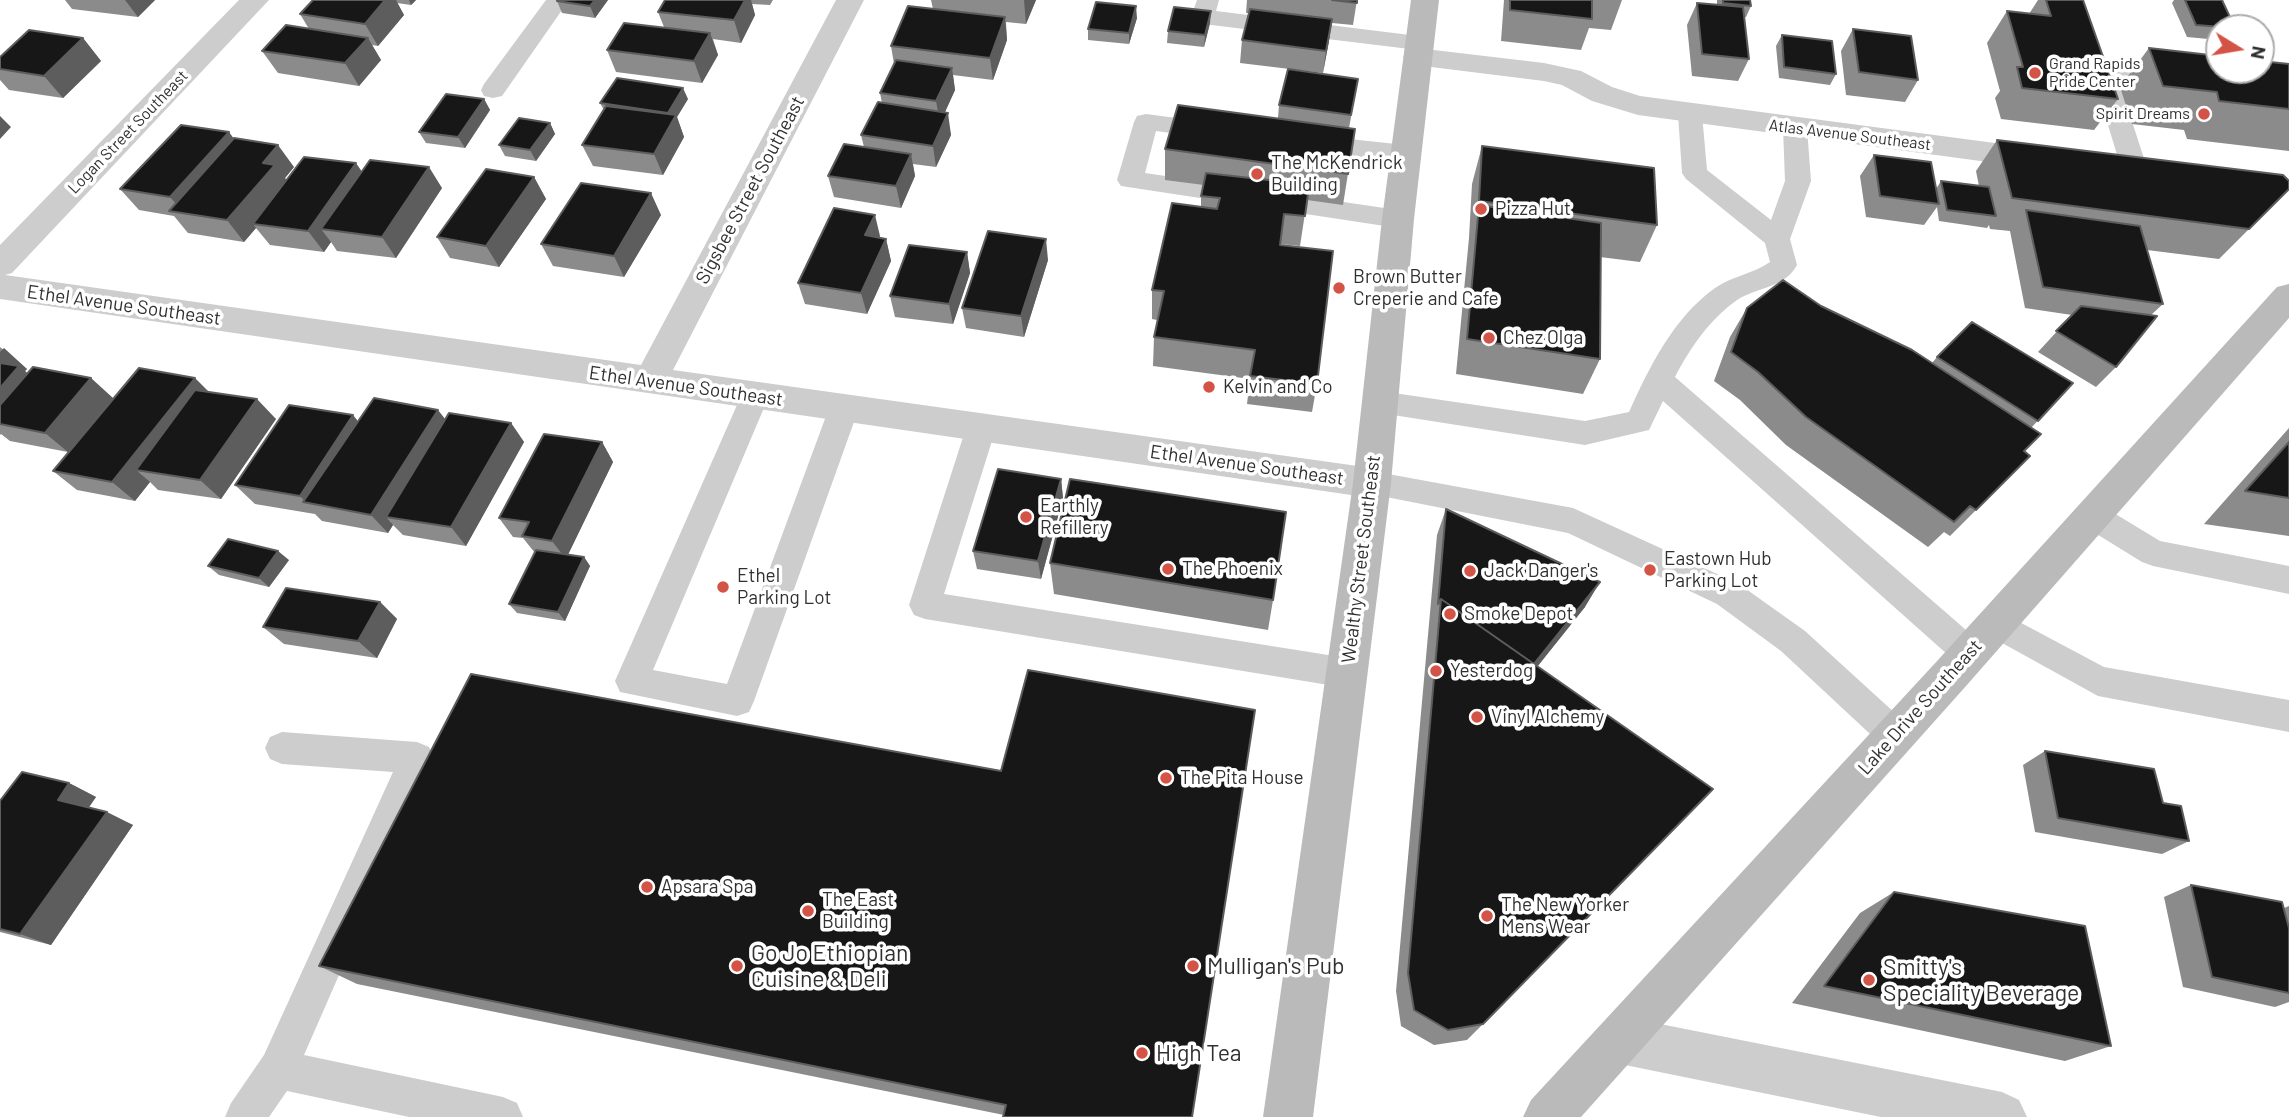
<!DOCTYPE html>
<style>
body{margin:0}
#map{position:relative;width:2289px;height:1117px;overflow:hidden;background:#fff;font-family:Barlow,sans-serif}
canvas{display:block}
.north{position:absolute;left:2205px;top:14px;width:70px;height:70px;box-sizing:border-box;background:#fff;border:2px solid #acacac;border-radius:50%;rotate:101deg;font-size:19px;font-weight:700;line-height:28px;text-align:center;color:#303030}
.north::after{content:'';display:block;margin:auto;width:24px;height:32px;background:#d35346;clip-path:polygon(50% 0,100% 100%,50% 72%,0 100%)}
</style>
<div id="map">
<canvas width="2289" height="1117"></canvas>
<div class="north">N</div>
</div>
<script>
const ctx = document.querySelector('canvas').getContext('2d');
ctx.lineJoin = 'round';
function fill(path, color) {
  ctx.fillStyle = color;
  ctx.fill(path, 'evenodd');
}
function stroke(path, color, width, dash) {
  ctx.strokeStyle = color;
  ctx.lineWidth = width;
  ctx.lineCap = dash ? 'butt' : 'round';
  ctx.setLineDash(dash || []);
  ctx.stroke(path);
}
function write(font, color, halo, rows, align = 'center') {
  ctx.font = font + ' Barlow,sans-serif';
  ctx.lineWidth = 7;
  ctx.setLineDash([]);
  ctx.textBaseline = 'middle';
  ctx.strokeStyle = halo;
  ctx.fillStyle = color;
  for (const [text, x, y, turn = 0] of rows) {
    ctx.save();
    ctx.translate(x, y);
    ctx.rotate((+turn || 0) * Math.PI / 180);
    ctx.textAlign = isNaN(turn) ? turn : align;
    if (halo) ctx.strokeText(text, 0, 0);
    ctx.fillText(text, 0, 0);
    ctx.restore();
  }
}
fill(new Path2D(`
 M546,0H569L502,96L493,98L484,96L481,90L484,84Z
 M1197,0H1219L1216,11L1418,36L1426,38L1430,43L1426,48L1418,50L1203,24L1195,22L1191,17Z
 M2102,58L2175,66L2183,69L2187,74L2183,79L2175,82L2117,75L2148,171L2144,177L2135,180L2126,177L2122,171L2090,66L2094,61Z
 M1690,106L1699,108L1702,114L1707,170L1771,220L1785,181L1783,128L1786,122L1795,120L1804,122L1807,128L1811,181L1790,239L1797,265C1785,288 1757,287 1737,300C1710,319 1690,348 1675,377L1981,643L1985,653L1981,663L1969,668L1957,663L1663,401L1649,430L1585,445L1380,413L1370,410L1365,402L1370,394L1380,391L1585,421L1629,412C1649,368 1673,318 1715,288C1732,276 1753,274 1770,262L1765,243L1686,179L1682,173L1678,114L1681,108Z
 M1146,114L1215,123L1224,125L1227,131L1224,137L1215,139L1156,131L1145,173L1398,210L1407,212L1411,219L1407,226L1398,228L1121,186L1117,180L1134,122L1137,116Z
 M1311,135L1406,145L1415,148L1419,154L1415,160L1406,163L1302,149L1298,143L1302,137Z
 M755,385L765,388L769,396L653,670L727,684L829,408L834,400L844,397L854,400L859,408L754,701L749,712L737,716L620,692L615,681L741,396L745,388Z
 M981,416L991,420L996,428L944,594L1347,658L1359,662L1364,673L1359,684L1347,688L925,619L914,615L909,605L966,428L971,420Z
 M1372,471L1573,508L1739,584L1805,631L1907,724L1912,735L1907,746L1895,751L1883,746L1781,651L1717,604L1568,533L1361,492L1357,483L1361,474Z
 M2093,503L2104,507L2160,541L2289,566V594L2153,566L2142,562L2082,525L2078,516L2082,507Z
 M1995,609L2104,667L2289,700V732L2098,696L1984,633L1979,623L1984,613Z
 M282,732L417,742L429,747L434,758L304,1055L503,1097L517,1103L523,1117H409L287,1091L269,1117H225L231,1103L264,1055L393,772L282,764L270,759L265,748L270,737Z`), '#cdcdcd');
fill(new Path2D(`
 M239,0H269L12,273L5,275L641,365L836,0H864L673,370L1372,468L1385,472L1391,483L1385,494L1372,498L0,299V245Z
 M1417,48L1544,63L1581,71L1612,87L1640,96L2040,149L2051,152L2055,159L2051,166L2040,169L1638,115L1592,101L1562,85L1544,81L1407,64L1403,57L1407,50Z
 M1620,1016L2002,1092L2019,1100L2027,1117H1881L1620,1064L1603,1057L1596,1040L1603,1023Z`), '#cdcdcd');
fill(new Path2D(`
 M1411,0H1439L1414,219L1391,483L1313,1117H1263L1353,483L1382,219Z
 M2289,284V318L1966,686L1581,1117H1523L1531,1100L1938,660L2277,287Z`), '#bababa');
fill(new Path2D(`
 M65,0H155L138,17L72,9Z
 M313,0H416L411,5L397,3L404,15L378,46L372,45L381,60L359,86L278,73L262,51L309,29L300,14Z
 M557,0H608L595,18L562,13L557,1Z
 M665,0H773L770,5L752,4L755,15L741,43L713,39L718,55L702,83L616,72L607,50L664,27L658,12Z
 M931,0H1036L1026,24L1006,22L1007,40L993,80L953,75L955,90L945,112L951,135L936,167L913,164L915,176L901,208L834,197L828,176L864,147L861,135L882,103L880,93L894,64L891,46L933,9Z
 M1247,0H1357L1353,25L1332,23L1323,73L1240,63L1242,40L1249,13H1246Z
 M1504,0H1622L1611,30L1589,28L1581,50L1501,41Z
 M1717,0H1750L1751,6L1746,17H1744L1749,59L1738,81L1692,76L1687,25L1697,3L1717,5Z
 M2038,0H2083L2118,99L2094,130L2001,119L1995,98L2000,91L1987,43L2007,11L2029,14Z
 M2174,0H2222L2235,28H2219V40L2187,37L2172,3Z
 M1137,18L1129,44L1088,40V29Z
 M1210,23L1204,47L1167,43L1168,31Z
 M1853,29L1918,80L1905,102L1846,95L1841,51Z
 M1782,35L1836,74L1830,85L1779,78L1776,46Z
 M83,38L101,61L63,98L9,90L0,80V57Z
 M2149,48L2289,64V151L2187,139L2184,130L2132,124L2120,87Z
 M1358,79L1349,128L1355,129L1343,205L1307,200L1300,246L1281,244L1280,245L1317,384L1312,412L1247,404L1250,379L1153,366L1154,337L1157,320L1152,319V290L1201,207V196L1204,185L1165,180V149L1278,118L1279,105Z
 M484,99L490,110L465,148L426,143L419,132Z
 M688,99L677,117L684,137L663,175L593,166L582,145L604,110L600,103Z
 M550,123L555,134L536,161L505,156L499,145Z
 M234,139L294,167L285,178L286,181L362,172L442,188L396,258L337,251L331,242L324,252L270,245L256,228L244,242L188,233L174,216L139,210L120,189Z
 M1997,140L2289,189L2219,259L2147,250L2163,304L2151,315L2116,367L2096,387L2038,352L2072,315L2025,308L2010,231L1990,229L1989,225L1987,228L1939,221L1937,207L1924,225L1866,217L1860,176L1874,155L1936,189L1941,181L1979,186L1976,171Z
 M1482,146L1657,225L1640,262L1600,257V359L1583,394L1456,374L1469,238L1472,184Z
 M534,177L546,199L499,267L450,258L437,237Z
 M661,215L624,277L553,266L541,244Z
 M880,236L879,238L886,239L891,261L867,314L805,304L798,283Z
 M967,252L970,273L953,324L895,317L890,296Z
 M1048,260L1024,337L966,328L962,308Z
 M1821,306L1932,363L1937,357L2073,383L2031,428L2024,451L2030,456L1950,536L1944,532L1928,547L1786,445L1740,400L1714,381L1730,337L1747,308Z
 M0,347L27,369L25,371L28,374L113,398L68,452L10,441L1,434L0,435Z
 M209,392L276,419L221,499L158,490L150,482L135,501L77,490L53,471Z
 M445,419L511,423L524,442L466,546L403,535L393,525L388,533L322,521L315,514L255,504L235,485L358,422Z
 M2289,428V536L2204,524Z
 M602,442L613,462L568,554L584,557L590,566L565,621L517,613L509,604L535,553L523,538L513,537L499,518Z
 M1061,479L1063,498L1041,579L977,569L973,551Z
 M1446,509L1585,607L1537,666L1483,1024L1467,1040L1434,1045L1401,1026L1396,991L1437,535Z
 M289,560L269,587L219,575L208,566Z
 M1050,563L1273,600L1268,630L1054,594Z
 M380,602L397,619L377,658L284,644L263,627Z
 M2045,751L2163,803L2189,841L2162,854L2035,832L2023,765Z
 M69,783L96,797L89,807L133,825L51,945L0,932V801Z
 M2191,885L2284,908L2289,906V1002L2275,1007L2183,987L2164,897Z
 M1894,892L2111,1046L2065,1061L1792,1003L1860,913Z
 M319,966L1192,1117L1004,1115L357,984Z`), '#8b8b8b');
fill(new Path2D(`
 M125,0H155L138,17Z
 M385,0H396L404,15L378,46L365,24Z
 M409,0H416L411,5Z
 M595,0H608L595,18L590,6Z
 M745,0H751L755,15L741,43L734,20Z
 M1024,0H1036L1026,24Z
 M1136,6L1137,18L1129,44V33Z
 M1211,11L1210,23L1204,47L1205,35Z
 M1005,17L1007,40L993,80L990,58Z
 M1332,19L1329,41L1323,73L1326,51Z
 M710,33L718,55L702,83L694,61Z
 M83,38L101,61L63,98L44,76Z
 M368,38L381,60L359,86L345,63Z
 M952,68L955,90L940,123L936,101Z
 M683,88L688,99L677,117L684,137L663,175L654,154L671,123L668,113Z
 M484,99L490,110L465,148L458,137Z
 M948,113L951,135L936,167L933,146Z
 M0,116L11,127L0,139Z
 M550,123L555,134L536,161L530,150Z
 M229,132L245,154L184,213L170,197Z
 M278,145L294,167L285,178L291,186L253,224L256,228L244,242L227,220L263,163Z
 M911,154L915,176L901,208L896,186Z
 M356,163L371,185L321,229L331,242L324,252L308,231Z
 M429,167L442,188L396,258L382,237Z
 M534,177L546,199L499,267L486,246Z
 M651,193L661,215L624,277L614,256Z
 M875,215L880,236L870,257L865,235Z
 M886,239L891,261L867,314L861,293Z
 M1046,239L1048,260L1024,337L1021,316Z
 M967,252L970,273L953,324L949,304Z
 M4,348L27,369L25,371L42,387L0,424V352Z
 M91,378L113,398L68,452L45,433Z
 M195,378L215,398L136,470L150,482L135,501L112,482Z
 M257,399L276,419L221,499L200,480Z
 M438,410L453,429L386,517L393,525L388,533L371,515Z
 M353,415L369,435L307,503L300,496Z
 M511,423L524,442L466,546L451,527Z
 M602,442L613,462L566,559L552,541Z
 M1061,479L1063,498L1041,579L1038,561Z
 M278,551L289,560L269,587L259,578Z
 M584,557L590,566L565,621L558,612Z
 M1600,582L1585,607L1518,691L1531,668Z
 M380,602L397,619L377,658L358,641Z
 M69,783L96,797L85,813L58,800Z
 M107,812L133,825L51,945L20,934Z`), '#5d5d5d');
const building = new Path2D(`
 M313,0H385L365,24L300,14Z
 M557,0H595L590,6L557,1Z
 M665,0H745L734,20L658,12Z
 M1332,0H1357V3Z
 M1510,0H1592V19L1510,10Z
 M1723,0H1750L1751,6L1723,3Z
 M2046,0H2083L2118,99L2022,88L2017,67H2023L2007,11L2051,16Z
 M2185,0H2222L2235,28L2196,25Z
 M1096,2L1136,6L1129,33L1088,29Z
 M1697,3L1743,7L1749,59L1702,54Z
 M908,6L1005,17L990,58L891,46Z
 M1174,7L1211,11L1205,35L1168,31Z
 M1250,9L1332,19L1326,51L1242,40Z
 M624,23L710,33L694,61L607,50Z
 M286,25L368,38L345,63L262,51Z
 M1853,29L1911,36L1918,80L1859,72Z
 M29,30L83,38L44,76L0,69V57Z
 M1782,35L1832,41L1836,74L1784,67Z
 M2149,48L2219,56V70H2261V61L2289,64V109L2219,101L2217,92L2163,86Z
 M896,60L952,68L936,101L880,93Z
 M1288,69L1358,79L1351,115L1279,105Z
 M617,78L683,88L668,113L600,103Z
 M446,94L484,99L458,137L419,132Z
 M878,102L948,113L933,146L861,135Z
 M1178,105L1355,129L1348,174L1165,149Z
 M606,106L676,115L654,154L582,145Z
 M519,118L550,123L530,150L499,145Z
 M181,125L229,132L170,197L120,189Z
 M234,138L278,145L263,163L275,165L227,220L169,211Z
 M1997,140L2283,175L2289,181V189L2249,229L2012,198Z
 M844,144L911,154L896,186L828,176Z
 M1482,146L1654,168L1657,225L1479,201Z
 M1874,155L1931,162L1939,204L1880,196Z
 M304,157L356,163L308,231L253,224Z
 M370,160L429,167L382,237L321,229Z
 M486,169L534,177L486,246L437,237Z
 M1206,173L1295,183L1294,192L1308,194L1305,216L1284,214L1280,245L1333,251L1317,384L1250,376L1255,350L1154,337L1164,291L1152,290L1172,203L1217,209L1220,198L1201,196Z
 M1941,181L1989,187L1996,216L1947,210Z
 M581,183L651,193L614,256L541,244Z
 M1479,205L1601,223L1600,359L1467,339Z
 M834,208L875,215L865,235L886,239L861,293L798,283Z
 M2026,210L2140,226L2163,304L2043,287Z
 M988,231L1046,239L1021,316L962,308Z
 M909,245L967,252L949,304L890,296Z
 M1783,280L1821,306L1912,350L2041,434L2024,451L2030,456L1976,510L1970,506L1954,522L1806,417L1758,372L1731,352L1747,308Z
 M2081,306L2157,316L2116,367L2056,331Z
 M1972,322L2073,383L2038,421L1937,357Z
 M0,363L19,366L0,388Z
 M33,367L91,378L45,433L0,424V405Z
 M139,368L195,378L112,482L53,471Z
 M195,390L257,399L200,480L136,470Z
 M374,398L438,410L371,515L303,502Z
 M289,405L353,415L300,496L235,485Z
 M449,413L511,423L451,527L386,517Z
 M544,434L602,442L552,541L522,536L529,522L499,518Z
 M2289,442V498L2245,491Z
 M998,469L1061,479L1038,561L973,551Z
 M1070,479L1286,512L1273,600L1050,563Z
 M1446,509L1600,582L1534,664L1441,599L1438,604Z
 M228,539L278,551L259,578L208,566Z
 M536,550L584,557L558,612L509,604Z
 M286,588L380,602L358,641L263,627Z
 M1441,599L1713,789L1483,1024L1448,1030L1414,1010L1408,973Z
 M1028,670L1255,710L1192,1117H1003L1006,1105L319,966L471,674L1001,771Z
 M2045,751L2154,769L2163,803L2181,806L2189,841L2058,818Z
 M22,772L69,783L58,800L107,812L20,934L0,929V801Z
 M2191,885L2282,902L2289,928V993L2212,977Z
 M1894,892L2085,926L2111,1046L1824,986Z`);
fill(building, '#171717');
stroke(building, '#5d5d5d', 2);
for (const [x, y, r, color] of [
 [2035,73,7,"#d35346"],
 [2204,114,7,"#d35346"],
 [1257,174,7,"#d35346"],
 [1481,209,7,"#d35346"],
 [1339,288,7,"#d35346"],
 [1489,338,7,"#d35346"],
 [1209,387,7,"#d35346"],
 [1026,517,7,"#d35346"],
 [1168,569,7,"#d35346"],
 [1650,570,7,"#d35346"],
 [1470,571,7,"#d35346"],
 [723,587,7,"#d35346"],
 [1450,614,7,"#d35346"],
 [1436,671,7,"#d35346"],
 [1477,717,7,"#d35346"],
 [1166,778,7,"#d35346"],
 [647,887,7,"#d35346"],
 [808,911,7,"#d35346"],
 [1487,916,7,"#d35346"],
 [737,966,7,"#d35346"],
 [1193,966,7,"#d35346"],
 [1869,980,7,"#d35346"],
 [1142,1053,7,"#d35346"]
]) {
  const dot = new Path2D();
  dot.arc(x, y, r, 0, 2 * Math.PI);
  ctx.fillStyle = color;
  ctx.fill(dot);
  stroke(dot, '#fff', 2.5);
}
write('16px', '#303030', '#fff', [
 ["Grand Rapids",2049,64],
 ["Pride Center",2049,82],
 ["Spirit Dreams",2190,114,"right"]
], 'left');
write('16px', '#303030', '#fff', [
 ["Logan Street Southeast",128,132,-46],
 ["Atlas Avenue Southeast",1850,135,7]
]);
write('19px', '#303030', '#fff', [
 ["The McKendrick",1271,163],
 ["Building",1271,185],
 ["Pizza Hut",1495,209],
 ["Brown Butter",1353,277],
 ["Creperie and Cafe",1353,299],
 ["Chez Olga",1503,338],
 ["Kelvin and Co",1223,387],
 ["Earthly",1040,506],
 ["Refillery",1040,528],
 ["Eastown Hub",1664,559],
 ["Parking Lot",1664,581],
 ["The Phoenix",1182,569],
 ["Jack Danger's",1484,571],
 ["Ethel",737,576],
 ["Parking Lot",737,598],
 ["Smoke Depot",1464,614],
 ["Yesterdog",1450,671],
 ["Vinyl Alchemy",1491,717],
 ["The Pita House",1180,778],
 ["Apsara Spa",661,887],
 ["The East",822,900],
 ["Building",822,922],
 ["The New Yorker",1501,905],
 ["Mens Wear",1501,927]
], 'left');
write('19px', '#303030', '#fff', [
 ["Sigsbee Street Southeast",750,190,-62],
 ["Ethel Avenue Southeast",124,305,8],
 ["Ethel Avenue Southeast",686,386,8],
 ["Ethel Avenue Southeast",1247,465,8],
 ["Wealthy Street Southeast",1361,559,-83],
 ["Lake Drive Southeast",1920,707,-48]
]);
write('23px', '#303030', '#fff', [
 ["Go Jo Ethiopian",751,953],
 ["Cuisine & Deli",751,979],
 ["Mulligan's Pub",1207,966],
 ["Smitty's",1883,967],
 ["Speciality Beverage",1883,993],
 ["High Tea",1156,1053]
], 'left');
</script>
